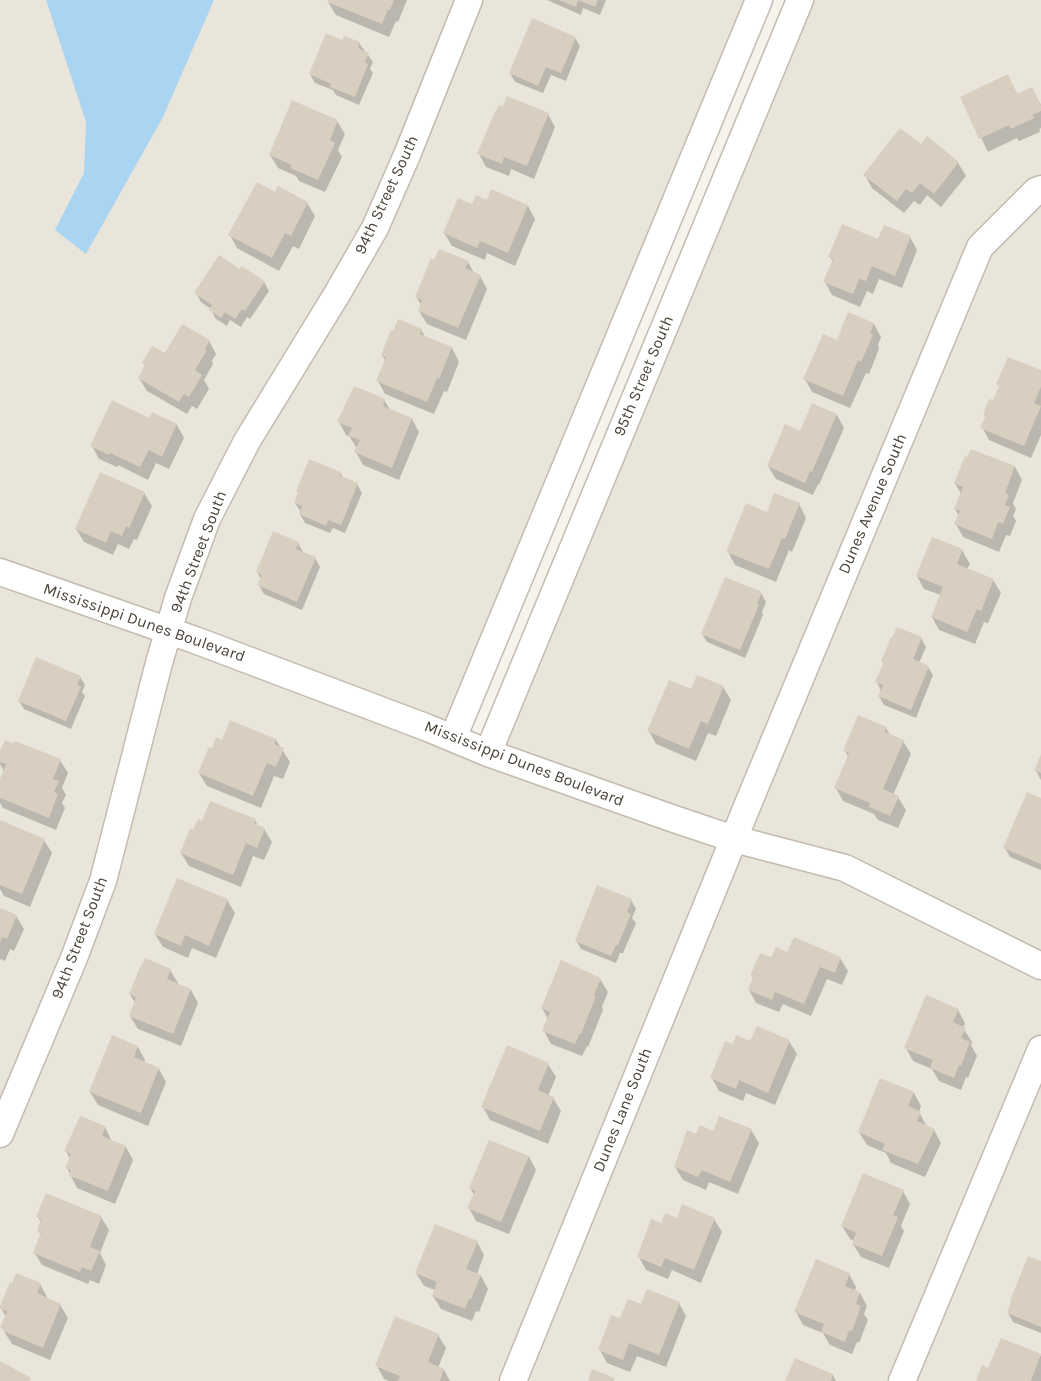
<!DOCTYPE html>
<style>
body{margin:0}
canvas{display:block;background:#f6f3ec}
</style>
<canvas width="1041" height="1381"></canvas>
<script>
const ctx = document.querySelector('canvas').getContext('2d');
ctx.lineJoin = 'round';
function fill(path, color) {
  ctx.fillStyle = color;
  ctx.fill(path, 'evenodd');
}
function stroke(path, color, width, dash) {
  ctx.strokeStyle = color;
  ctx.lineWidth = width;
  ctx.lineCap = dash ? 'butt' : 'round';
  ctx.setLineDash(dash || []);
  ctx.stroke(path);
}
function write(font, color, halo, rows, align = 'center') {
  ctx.font = font + ' Karla,sans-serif';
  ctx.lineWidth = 4;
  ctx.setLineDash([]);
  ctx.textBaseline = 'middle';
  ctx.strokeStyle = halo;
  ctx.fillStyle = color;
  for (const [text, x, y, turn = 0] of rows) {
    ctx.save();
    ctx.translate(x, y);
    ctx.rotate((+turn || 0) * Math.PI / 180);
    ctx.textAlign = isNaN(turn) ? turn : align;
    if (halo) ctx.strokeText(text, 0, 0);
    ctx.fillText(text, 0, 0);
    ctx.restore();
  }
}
fill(new Path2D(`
 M0,0H759L453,737L487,753L800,0H1041V1381H0Z`), '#eae5da');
fill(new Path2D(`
 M46,0H214L163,117L86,254L55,230L84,173L86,122Z`), '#a9d4f2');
fill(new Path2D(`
 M329,0H407L398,22L396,21L389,37L336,15L328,2Z
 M547,0H606L600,15L583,8L581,15Z
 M575,38L580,46L566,81L551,75L543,93L515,82L510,73Z
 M343,42L359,43L373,62L370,69L373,73L359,105L336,95L333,90L315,83L310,74Z
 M1007,75L1018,95L1032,88L1041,105V128L1039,129L1040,132L1019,141L1017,138L988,152L961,97Z
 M548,114L555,127L534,179L511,169L509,176L486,167L479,154Z
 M337,121L345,134L338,150L342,157L325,192L299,181L296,176L278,168L270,155Z
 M921,146L958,163L966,176L941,207L927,195L920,205L914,201L904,213L872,188L865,175Z
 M276,194L307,203L315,216L299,249L293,246L279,271L237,248L230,235Z
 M488,201L528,206L535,219L515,266L487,253L485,260L452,246L444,233L473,205Z
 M910,237L917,250L902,288L879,279L873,294L867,291L860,307L832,295L825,282L833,262L830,257L879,241Z
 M468,262L474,273L480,276L487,289L466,340L427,324L419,311L421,305L416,296Z
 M240,271L264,282L269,291L250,319L247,317L241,327L230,320L227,326L215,318L211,309L201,302L196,293Z
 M849,314L874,324L881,337L878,345L879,349L869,374L866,373L850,408L812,392L805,379L838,341Z
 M421,330L426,338L452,348L459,362L447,392L444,391L434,414L385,394L378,381L386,362L382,355Z
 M209,341L216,354L212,361L213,364L204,380L209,389L197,409L192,406L187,414L147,391L139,378L165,355Z
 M1041,372V435L1031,458L989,440L982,427L986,417L984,414L993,402L1000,387L998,384Z
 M384,400L391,411L412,419L419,432L399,480L363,465L356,452L357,449L350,437L346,435L339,422Z
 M837,415L844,428L819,485L818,484L813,495L776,479L768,466L800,432Z
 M150,420L177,425L184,438L169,469L156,463L148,480L118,465L117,467L99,459L92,446Z
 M972,450L1015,467L1022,480L1013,503L1016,509L1013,516L1016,521L1010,536L1006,535L999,552L963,537L956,524L959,516L955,509L961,494L955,483Z
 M310,461L341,473L343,478L357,484L362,493L345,533L333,528L330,533L305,523L300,514L301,512L295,503Z
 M144,493L152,506L137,540L134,539L129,549L118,544L113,555L84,542L76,529Z
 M799,504L806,518L792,552L789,550L776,582L735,565L728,552L767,513Z
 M298,543L303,552L315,558L320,567L302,610L264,594L259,585L261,579L257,572Z
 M962,550L970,564L967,569L993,580L1001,593L988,623L984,622L975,644L939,630L932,617L941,595L924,589L917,576Z
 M761,593L766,602L762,612L763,615L745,658L707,642L702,634Z
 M921,638L926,647L919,663L928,667L933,675L916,718L884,705L879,696L881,691L877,682L884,664L882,661Z
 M698,676L723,687L731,700L716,736L708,733L696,761L656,744L649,731L692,691Z
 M80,677L85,685L82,692L85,696L71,729L24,709L19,701Z
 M886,728L890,735L903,741L911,754L893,795L898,797L906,810L898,828L878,820L874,814L843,801L836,788L849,758L845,751Z
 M276,740L290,762L283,779L274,776L261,808L207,786L199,773L212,750L223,741Z
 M0,755L60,760L68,773L62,788L66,795L62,803L65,808L56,830L3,808L0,803V783L4,771L0,764Z
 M1041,757V780L1036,771Z
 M1041,800V870L1010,857L1005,848Z
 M255,820L258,826L264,829L272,842L264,860L253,856L241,887L189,866L181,853L194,831L203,822Z
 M0,822L44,840L52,853L30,907L4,896L0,889Z
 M227,900L235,913L216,958L192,948L188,958L163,947L155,934Z
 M631,900L636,909L632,918L636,923L623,953H620L616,963L581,949L576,940Z
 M0,909L16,916L24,929L14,951L10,949L5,961L1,959L0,960Z
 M788,953L840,958L848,971L842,985L827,979L811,1016L783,1004L779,1012L756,1003L749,990L753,979L752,976L772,959Z
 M170,970L178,983L177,984L191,990L198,1003L181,1046L138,1029L130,1016L135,1003L130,994Z
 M600,979L608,992L602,1007L603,1010L588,1047L587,1046L582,1056L551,1044L544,1031L548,1019L542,1008Z
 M958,1010L965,1023L963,1028L972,1042L971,1045L977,1056L968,1078L966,1077L961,1090L939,1081L932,1069L913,1061L906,1048Z
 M789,1041L797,1054L775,1105L746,1093L743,1101L719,1091L712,1078L733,1046L751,1043Z
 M138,1047L145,1060L144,1063L159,1069L166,1082L148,1126L98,1105L90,1092Z
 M548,1064L556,1077L548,1096L553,1098L561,1111L548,1144L490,1120L483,1107Z
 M914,1093L921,1106L919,1112L927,1127L934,1130L941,1143L925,1177L891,1163L886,1153L867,1145L859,1132Z
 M105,1127L112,1142L126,1147L133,1160L115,1204L77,1188L67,1168L70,1159L66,1151Z
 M751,1130L759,1143L738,1194L709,1182L706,1190L683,1180L675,1167L697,1136L714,1133Z
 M490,1141L529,1157L536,1170L509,1234L476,1221L469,1208L474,1195L470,1188Z
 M903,1191L910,1204L901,1226L904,1231L889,1268L861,1257L853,1244L854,1241L850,1239L842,1226Z
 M38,1217H101L109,1230L100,1253L106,1265L99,1284L90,1280L88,1284L42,1265L34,1252L41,1235L38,1230L41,1223Z
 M714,1219L722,1232L701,1283L672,1270L668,1279L646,1270L639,1257L662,1225L677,1220Z
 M477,1242L484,1255L477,1274L481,1276L488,1289L479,1312L476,1311L472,1321L441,1309L433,1296L435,1290L424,1286L416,1273Z
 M1041,1263V1333L1013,1322L1008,1313Z
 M849,1274L856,1287L855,1291L860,1293L867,1306L864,1314L868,1320L859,1343L857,1342L852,1354L830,1345L823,1333L803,1325L796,1312Z
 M40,1284L47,1297V1299L60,1305L68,1318L50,1360L12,1344L2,1328L6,1317L1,1308Z
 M679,1303L686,1316L666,1367L637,1356L630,1372L607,1363L600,1350L620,1320L642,1305Z
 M438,1335L446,1348L438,1368L444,1370L450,1381H389L384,1379L377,1366Z
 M1001,1339L1041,1356V1381H977L989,1369Z
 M833,1375L836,1381H787Z`), '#0003');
fill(new Path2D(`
 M328,0H394L390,10L388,9L382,24L327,2Z
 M559,0H578L576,7Z
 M578,0H598L595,7Z
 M532,18L576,37L561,73L546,67L538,86L509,73Z
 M326,33L342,40L344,36L360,42L358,48L369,53L365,62L368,64L355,97L330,87L331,84L309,74Z
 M1008,74L1017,94L1032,87L1041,106V111L1032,115L1034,118L1011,129L1009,125L979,139L960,97Z
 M507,96L549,113L527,166L504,157L502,164L477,154L493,116L499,105L503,106Z
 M292,100L338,120L330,140L335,143L318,180L290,168L292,165L269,155Z
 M900,128L921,144L927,136L959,162L934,194L920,183L912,193L906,189L897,201L863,175Z
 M257,182L275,192L278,186L308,202L291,236L285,233L272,258L228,235Z
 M491,189L528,205L508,253L480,241L477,248L443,233L458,198L472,204L476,195L487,200Z
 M842,224L878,239L884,225L911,236L895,276L872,266L866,281L859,279L853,294L823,282L833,259L828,257Z
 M439,249L469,261L465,268L481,275L458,328L418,311L422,300L415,297L431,258L434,260Z
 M219,255L240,269L241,266L265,281L245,311L242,309L235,319L225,312L221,318L209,310L212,305L194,293Z
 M848,312L874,323L870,333L873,335L861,362L858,360L843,396L803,379L823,334L837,340Z
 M398,319L422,329L420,334L452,347L439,379L437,378L427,402L376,381L386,357L381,355L391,330L393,331Z
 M182,324L210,340L205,349L207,350L195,370L202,375L189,397L184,394L179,402L138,378L145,365L142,363L152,346L165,353Z
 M1008,357L1041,370V387L1034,403L1041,406L1024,446L980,428L986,415L983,414L989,399L993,400L999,386L996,384Z
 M354,386L385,399L383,406L412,418L392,468L354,452L360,440L348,436L352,428L337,422Z
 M112,400L149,418L152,412L177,424L162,457L149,450L140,467L110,453L109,455L90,446Z
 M812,403L837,414L812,472L810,471L805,483L767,466L785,424L800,431Z
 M971,449L1015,466L1005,493L1009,495L1005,505L1010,507L1003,524L998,522L992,539L954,524L960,511L954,509L963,487L954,483L965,456L967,457Z
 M309,459L341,472L340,475L358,483L341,525L328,520L326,526L299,514L302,506L294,503L298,493L296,492Z
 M100,472L145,492L129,528L126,526L122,536L111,531L106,543L75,529Z
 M774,493L800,503L785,539L782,538L769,569L726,552L746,503L767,512Z
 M273,531L299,542L296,549L316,557L297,602L257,585L262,575L256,572Z
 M932,537L963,549L957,564L994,579L981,611L977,609L967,632L931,617L943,587L916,576Z
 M725,577L762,592L757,604L759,605L740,650L701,634Z
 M897,627L922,637L913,659L929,666L911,710L878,696L883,685L875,682L884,662L881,661L891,637L892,638Z
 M36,657L81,676L77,685L81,687L66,721L18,701Z
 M697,675L724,686L708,724L701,721L689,749L647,731L669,680L691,689Z
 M858,715L887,727L885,732L904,740L883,789L899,796L890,816L869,807L870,803L834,788L849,753L843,751Z
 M230,720L276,739L274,744L284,748L276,767L267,763L253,796L198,773L209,747L212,748L216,737L222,740Z
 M5,740L14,743L15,741L61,759L53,779L59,781L54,792L58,794L49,818L0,798V779L6,764L0,762V751Z
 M1041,754V773L1034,771Z
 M1027,792L1041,798V864L1003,848Z
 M210,801L256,819L254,823L265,828L257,848L246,843L233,875L180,853L190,828L193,830L198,819L202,821Z
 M0,820L45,839L22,894L0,885Z
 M177,878L228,899L209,946L185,935L181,946L154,934Z
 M597,885L632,899L627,912L631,914L618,945H616L611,956L575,941Z
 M0,908L17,915L7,939L2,937L0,943Z
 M794,937L841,957L835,973L820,967L804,1004L775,992L772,1000L748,990L753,977L750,976L760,953L771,957L776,947L787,952Z
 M145,958L171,969L167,979L191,989L173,1034L129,1016L136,997L129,994L140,967H141Z
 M561,960L601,978L594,995L596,996L581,1034H579L575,1044L542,1031L550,1012L541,1008Z
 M926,995L959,1009L953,1022L966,1028L961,1038L970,1042L961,1066L959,1065L954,1078L930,1068L933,1060L904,1048Z
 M757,1026L790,1040L768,1093L739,1080L736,1089L710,1078L725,1041L733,1044L736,1035L750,1041Z
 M112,1035L138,1046L134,1057L159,1068L141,1113L89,1092Z
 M507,1045L549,1063L538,1090L554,1097L540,1131L481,1107Z
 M880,1078L914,1092L908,1106L921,1112L917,1121L935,1129L918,1164L882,1150L885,1144L858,1132Z
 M80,1116L106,1126L102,1136L126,1146L108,1191L68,1175L71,1170L65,1168L71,1154L64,1151Z
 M719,1116L752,1129L730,1182L702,1170L698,1177L674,1167L687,1130L696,1134L700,1125L713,1131Z
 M489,1140L529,1156L501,1222L467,1208L475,1191L469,1188Z
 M863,1173L904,1190L893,1215L898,1217L882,1256L852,1244L856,1233L841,1226Z
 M46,1193L102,1216L90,1247L100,1251L91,1271L82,1267L80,1272L33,1253L41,1232L37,1230L41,1219L36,1217Z
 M682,1204L715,1218L694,1270L665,1258L661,1267L637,1257L651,1219L661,1223L665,1213L677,1218Z
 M435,1224L478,1241L466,1269L481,1275L471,1299H469L465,1309L432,1296L437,1282L415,1273Z
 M1028,1256L1041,1261V1327L1007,1313L1011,1302L1010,1301Z
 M816,1259L850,1273L845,1286L860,1292L856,1304L861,1306L852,1331L849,1330L845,1342L821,1332L824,1324L794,1312Z
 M16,1273L41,1283L37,1293L61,1304L43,1348L3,1331V1329L0,1328L7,1311L0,1309V1306L10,1282L12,1283Z
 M647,1289L680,1302L659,1355L629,1343L623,1360L598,1350L611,1315L620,1318L628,1299L641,1304Z
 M395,1316L439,1334L428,1362L444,1369L440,1381H398L400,1376L375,1366Z
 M1001,1338L1041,1354L1031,1381H976L982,1365L988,1368Z
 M795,1358L833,1374L831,1381H785Z
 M0,1361L31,1378L30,1381H0Z
 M592,1369L615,1378L614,1381H588Z`), '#d8cfc1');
const minor = new Path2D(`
 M0,572L195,640L428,728L488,753L674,819L734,839L845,868L1041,966
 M453,738L759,0
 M488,753L800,0
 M0,1134L74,958L103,881L159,663L178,598L207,519L247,441L337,294L375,228L407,155L469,0
 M513,1381L748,804L980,247L1036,191L1041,189
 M902,1381L1041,1049`);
stroke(minor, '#c2bbae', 29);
stroke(minor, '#fff', 26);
write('16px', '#4b4439', '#fff', [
 ["94th Street South",387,195,-65],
 ["95th Street South",644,376,-67],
 ["Dunes Avenue South",873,504,-67],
 ["94th Street South",199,552,-69],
 ["Mississippi Dunes Boulevard",144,623,19],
 ["Mississippi Dunes Boulevard",524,764,21],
 ["94th Street South",80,938,-69],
 ["Dunes Lane South",623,1110,-68]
]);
</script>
